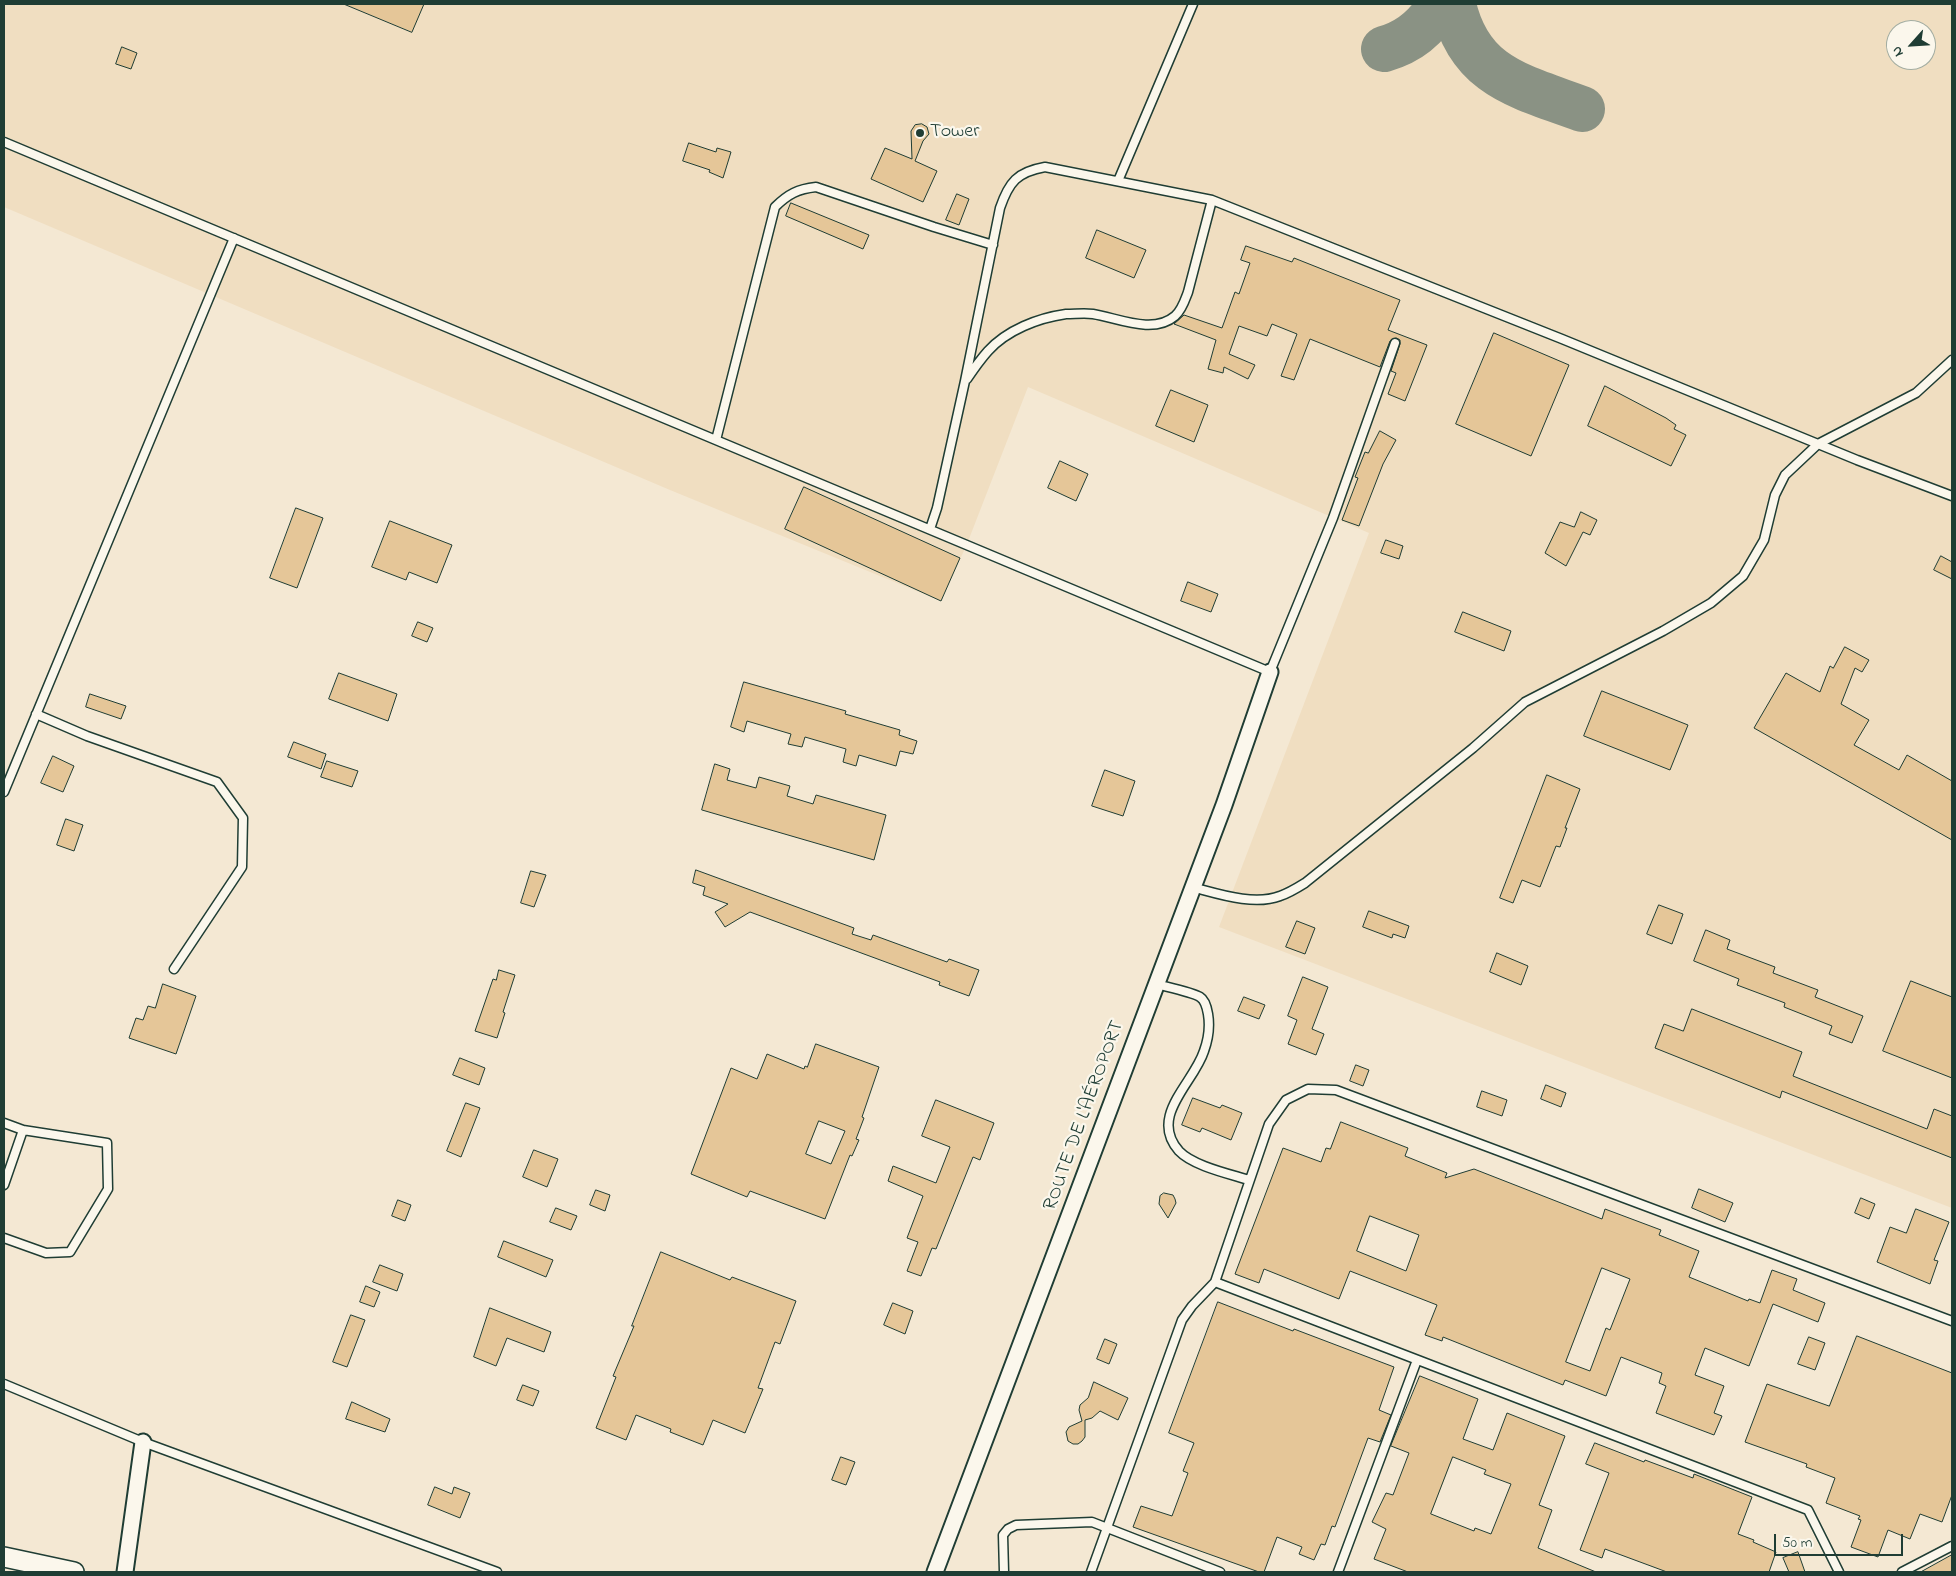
<!DOCTYPE html>
<meta charset="utf-8">
<style>
body{margin:0}
#map{position:relative;width:1956px;height:1576px;overflow:hidden;background:#f4e8d3;font-family:"Indie Flower",sans-serif}
canvas{display:block}
.frame{position:absolute;inset:0;border:5px solid #1f3d34;pointer-events:none}
.north{position:absolute;left:1886px;top:20px;width:50px;height:50px;box-sizing:border-box;background:#fbf7ec;border:1px solid #a3ada2;border-radius:50%;rotate:244deg;font-size:14px;font-weight:700;line-height:20px;text-align:center;color:#1f3d34}
.north::after{content:'';display:block;margin:auto;width:18px;height:22px;background:#1f3d34;clip-path:polygon(50% 0,100% 100%,50% 72%,0 100%)}
.scale{position:absolute;left:1774px;top:1534px;width:129px;height:22px;box-sizing:border-box;border:2px solid #1f3d34;border-top:0;padding-left:6px;font-size:15px;line-height:18px;white-space:nowrap;color:#1f3d34;-webkit-text-stroke:4px #fbf7ec;paint-order:stroke}
</style>
<div id="map">
<canvas width="1956" height="1576"></canvas>
<div class="frame"></div>
<div class="north">N</div>
<div class="scale">50 m</div>
</div>
<script>
const ctx = document.querySelector('canvas').getContext('2d');
ctx.lineJoin = 'round';
function fill(path, color) {
  ctx.fillStyle = color;
  ctx.fill(path, 'evenodd');
}
function stroke(path, color, width, dash) {
  ctx.strokeStyle = color;
  ctx.lineWidth = width;
  ctx.lineCap = dash ? 'butt' : 'round';
  ctx.setLineDash(dash || []);
  ctx.stroke(path);
}
function write(font, color, halo, rows, align = 'center') {
  ctx.font = font + ' "Indie Flower",sans-serif';
  ctx.lineWidth = 4.5;
  ctx.setLineDash([]);
  ctx.textBaseline = 'middle';
  ctx.strokeStyle = halo;
  ctx.fillStyle = color;
  for (const [text, x, y, turn = 0] of rows) {
    ctx.save();
    ctx.translate(x, y);
    ctx.rotate((+turn || 0) * Math.PI / 180);
    ctx.textAlign = isNaN(turn) ? turn : align;
    if (halo) ctx.strokeText(text, 0, 0);
    ctx.fillText(text, 0, 0);
    ctx.restore();
  }
}
fill(new Path2D(`
 M4,4H1952V1208L1219,927L1369,533L1028,387L967,544L941,601L670,490L4,207ZM1896,30H1926V60H1896Z`), '#f0dec1');
stroke(new Path2D(`
 M1453,4C1469,77 1520,86 1582,109
 M1384,49C1409,42 1428,26 1440,4`), '#8a9284', 46);
const building = new Path2D(`
 M344,4H424L412,32Z
 M122,47L137,53L131,69L116,64Z
 M922,124L927,127L929,134L923,141L915,161L937,171L923,202L871,179L885,148L912,159L911,131L915,125Z
 M689,143L716,152L717,148L731,152L723,178L709,172L710,170L683,161Z
 M957,194L969,199L959,225L946,220Z
 M791,203L869,235L863,249L786,216Z
 M1097,230L1146,250L1134,278L1086,258Z
 M1246,246L1292,262L1294,258L1400,300L1388,330L1427,345L1405,401L1388,394L1396,373L1391,371L1400,344V340L1396,338L1390,341L1380,367L1310,339L1294,380L1281,376L1297,334L1272,324L1267,336L1239,326L1229,354L1255,365L1248,379L1224,367L1223,373L1208,369L1216,340L1174,324L1184,315L1222,328L1235,292L1239,294L1250,263L1241,260Z
 M1494,333L1569,365L1531,456L1456,424Z
 M1605,386L1666,418L1676,425L1674,429L1686,435L1671,466L1588,426Z
 M1171,390L1208,405L1194,442L1156,426Z
 M1380,431L1396,440L1383,464L1359,526L1342,520L1358,478L1355,477L1365,452L1368,453Z
 M1060,461L1088,474L1076,501L1048,488Z
 M804,487L960,558L941,601L785,529Z
 M296,508L323,518L297,588L270,578Z
 M1581,512L1597,520L1590,535L1583,532L1566,566L1545,553L1560,522L1574,527Z
 M390,521L452,545L437,583L409,572L406,580L372,567Z
 M1386,540L1403,546L1399,559L1381,553Z
 M1941,556L1952,562V579L1934,570Z
 M1188,582L1218,594L1211,612L1181,601Z
 M1463,612L1511,631L1504,651L1455,632Z
 M418,622L433,628L427,642L412,636Z
 M1845,647L1869,660L1862,672L1855,668L1841,704L1869,720L1854,745L1899,770L1907,755L1952,781V840L1754,728L1786,673L1820,692L1830,666L1833,668Z
 M339,673L397,694L388,721L329,699Z
 M744,682L846,711L845,714L900,730L899,735L917,741L913,754L900,751L896,766L859,755L856,766L843,762L846,749L805,737L802,747L788,744L791,734L747,721L744,732L731,727Z
 M1602,691L1688,725L1670,770L1584,736Z
 M90,694L126,706L121,719L86,707Z
 M294,742L326,754L321,769L288,757Z
 M53,756L74,766L63,792L41,783Z
 M327,761L358,771L352,787L321,777Z
 M715,764L730,769L727,780L756,788L759,777L790,786L787,796L813,804L816,795L886,815L874,860L702,810Z
 M1105,770L1135,781L1123,816L1092,806Z
 M1547,775L1580,789L1565,828H1567L1560,847L1556,846L1540,887L1522,880L1513,903L1500,898Z
 M66,819L83,825L74,851L57,845Z
 M696,870L854,928L852,934L871,940L873,935L947,962L949,959L979,970L969,996L939,985L940,982L750,912L725,927L715,912L728,904L703,895L705,887L693,883Z
 M531,871L546,875L534,907L521,903Z
 M1659,905L1683,914L1672,944L1647,934Z
 M1369,911L1409,926L1405,938L1393,934L1392,938L1363,927Z
 M1297,921L1315,928L1305,954L1286,947Z
 M1706,930L1730,940L1727,949L1775,967L1773,973L1818,990L1815,997L1863,1016L1852,1043L1829,1034L1832,1026L1784,1007L1785,1003L1737,985L1739,979L1694,961Z
 M1497,953L1528,966L1521,985L1490,972Z
 M499,970L515,975L503,1012L505,1013L497,1038L475,1031L493,979L496,980Z
 M1303,977L1328,987L1312,1029L1324,1034L1316,1055L1288,1044L1297,1020L1288,1016Z
 M1911,981L1952,997V1078L1883,1051Z
 M163,984L196,996L176,1054L129,1038L136,1018L143,1020L148,1006L155,1008Z
 M1244,997L1265,1005L1259,1019L1238,1011Z
 M1692,1009L1802,1052L1793,1076L1927,1129L1934,1109L1952,1116V1158L1782,1091L1780,1098L1655,1048L1664,1024L1683,1031Z
 M816,1044L879,1067L862,1117L864,1118L856,1139L859,1140L852,1156L850,1155L825,1219L750,1191L747,1197L691,1174L731,1068L757,1079L767,1054L804,1069L805,1066L807,1067ZM819,1121L845,1131L831,1164L806,1154Z
 M460,1058L485,1068L479,1085L453,1075Z
 M1356,1065L1369,1070L1363,1086L1350,1081Z
 M1546,1085L1566,1093L1561,1107L1541,1099Z
 M1482,1091L1507,1100L1502,1116L1477,1107Z
 M1193,1098L1220,1108L1222,1105L1242,1113L1231,1140L1202,1128L1200,1132L1182,1125Z
 M936,1100L994,1123L980,1160L973,1157L936,1249L932,1248L921,1276L907,1271L918,1242L907,1238L923,1196L888,1181L893,1166L936,1183L950,1147L922,1136Z
 M466,1103L480,1108L461,1157L447,1151Z
 M1341,1122L1408,1148L1405,1156L1447,1173L1445,1178L1474,1169L1602,1219L1605,1209L1661,1230L1659,1235L1699,1251L1689,1277L1748,1301L1749,1299L1760,1303L1772,1270L1797,1279L1793,1290L1825,1303L1818,1322L1773,1304L1749,1366L1705,1348L1695,1375L1724,1386L1714,1413L1722,1416L1714,1435L1656,1413L1666,1386L1659,1383L1662,1373L1621,1357L1606,1396L1565,1380L1563,1385L1443,1337L1442,1341L1425,1335L1437,1305L1350,1271L1339,1299L1264,1269L1259,1283L1235,1274L1283,1148L1321,1162L1326,1148L1330,1149ZM1370,1216L1419,1235L1406,1271L1357,1251ZM1602,1268L1630,1279L1610,1330L1606,1328L1590,1371L1566,1362Z
 M534,1150L558,1159L547,1187L523,1177Z
 M1699,1189L1733,1203L1725,1222L1692,1208Z
 M596,1190L610,1195L605,1211L590,1205Z
 M1164,1193L1173,1195L1175,1199L1176,1203L1168,1218L1159,1204L1160,1196Z
 M1861,1198L1875,1204L1869,1219L1855,1213Z
 M398,1200L411,1205L405,1221L392,1216Z
 M556,1208L577,1216L571,1230L550,1222Z
 M1916,1209L1949,1222L1934,1260L1938,1261L1930,1284L1877,1262L1890,1227L1906,1233Z
 M504,1241L553,1260L546,1277L498,1257Z
 M661,1252L730,1280L732,1277L796,1301L780,1344L775,1342L758,1388L763,1389L745,1433L713,1420L703,1445L670,1432L671,1429L636,1415L626,1440L596,1428L616,1377L613,1376L634,1326H632Z
 M380,1265L403,1274L397,1291L373,1282Z
 M366,1286L380,1292L374,1307L360,1302Z
 M1218,1302L1293,1331L1294,1329L1394,1367L1379,1410L1391,1415L1380,1442L1368,1438L1335,1527L1332,1526L1325,1545L1321,1544L1314,1560L1299,1554L1302,1547L1277,1537L1264,1572H1259L1133,1527L1141,1506L1172,1516L1188,1473L1183,1471L1194,1443L1169,1433Z
 M893,1303L913,1311L905,1334L884,1325Z
 M490,1308L551,1332L544,1352L507,1338L496,1366L474,1357Z
 M351,1315L365,1320L347,1367L333,1362Z
 M1857,1336L1952,1373V1495L1942,1522L1920,1514L1910,1539L1888,1530L1878,1557L1851,1547L1861,1520L1858,1519L1860,1516L1826,1503L1835,1478L1806,1467L1807,1464L1745,1442L1767,1384L1829,1406Z
 M1809,1337L1825,1343L1815,1370L1798,1364Z
 M1105,1339L1117,1344L1109,1364L1097,1359Z
 M1420,1376L1478,1399L1463,1439L1493,1450L1507,1413L1565,1436L1539,1505L1552,1510L1538,1548L1596,1572H1408L1374,1559L1386,1529L1372,1522L1386,1493L1393,1495L1409,1453L1391,1446ZM1453,1457L1486,1470L1484,1474L1511,1484L1491,1534L1475,1528L1474,1531L1431,1514Z
 M1094,1382L1128,1398L1118,1420L1100,1411L1092,1418L1085,1420V1437L1082,1441L1078,1444H1073L1068,1441L1066,1432L1069,1427L1082,1421L1079,1410L1080,1405L1088,1398Z
 M523,1385L539,1391L533,1406L517,1400Z
 M352,1402L390,1419L385,1432L346,1419Z
 M1595,1443L1644,1462L1645,1460L1693,1478L1694,1474L1752,1497L1738,1534L1754,1540L1753,1542L1776,1552L1769,1572H1667L1605,1549L1602,1558L1580,1550L1609,1473L1586,1464Z
 M841,1457L855,1462L846,1485L832,1480Z
 M435,1487L452,1494L454,1487L470,1493L460,1518L428,1505Z
 M1798,1552L1805,1572H1789L1783,1558Z
 M1952,1555V1572H1921Z`);
fill(building, '#e5c698');
stroke(building, '#1f3d34', 1);
const service = new Path2D(`
 M4,142L1270,672L1333,518L1395,343
 M1118,181L1193,4
 M967,379C973,370 980,360 988,351C1007,330 1038,318 1066,314C1075,314 1085,313 1093,314C1118,318 1153,335 1175,316C1182,310 1185,300 1188,292L1212,200
 M716,440L775,207C788,194 798,189 816,187L934,227L993,245
 M930,529L937,508L965,381L1000,208C1009,182 1017,172 1045,167L1212,200L1562,339L1857,460L1952,496
 M36,714L87,736L217,782L243,818L242,867L174,969
 M4,792L234,238
 M1192,887C1219,894 1254,906 1280,896C1289,893 1297,888 1305,883L1473,748L1525,702L1663,631L1711,603L1743,576L1764,540L1775,495L1785,475L1818,444L1916,393L1952,360
 M1156,984C1167,987 1192,992 1200,997C1205,1000 1207,1008 1208,1014C1210,1026 1208,1040 1204,1051C1194,1083 1148,1116 1179,1151C1193,1166 1230,1174 1249,1180
 M4,1123L23,1130L107,1143L108,1189L70,1252L46,1253L4,1238
 M4,1185L23,1130
 M1215,1282L1808,1510L1839,1572
 M4,1384L143,1442L497,1572
 M1004,1572L1003,1535L1008,1529L1016,1525L1092,1522L1220,1572
 M1091,1572L1182,1320L1192,1306L1215,1282L1269,1124L1286,1100L1308,1089L1336,1090L1952,1321
 M1338,1572L1417,1360
 M1902,1572L1952,1546`);
const minor = new Path2D(`
 M125,1572L143,1442
 M935,1572L1224,805L1270,672`);
const tertiary = new Path2D(`
 M4,1557L74,1572`);
stroke(service, '#1f3d34', 11);
stroke(minor, '#1f3d34', 19);
stroke(tertiary, '#1f3d34', 22);
stroke(service, '#fbf7ec', 8);
stroke(minor, '#fbf7ec', 15);
stroke(tertiary, '#fbf7ec', 19);
for (const [x, y, r, color] of [
 [920,133,5,"#1f3d34"]
]) {
  const dot = new Path2D();
  dot.arc(x, y, r, 0, 2 * Math.PI);
  ctx.fillStyle = color;
  ctx.fill(dot);
  stroke(dot, '#fbf7ec', 2);
}
write('20px', '#1f3d34', '#fbf7ec', [
 ["Tower",930,133]
], 'left');
write('20px', '#1f3d34', '#fbf7ec', [
 ["ROUTE DE L'AÉROPORT",1085,1116,-70]
]);
</script>
